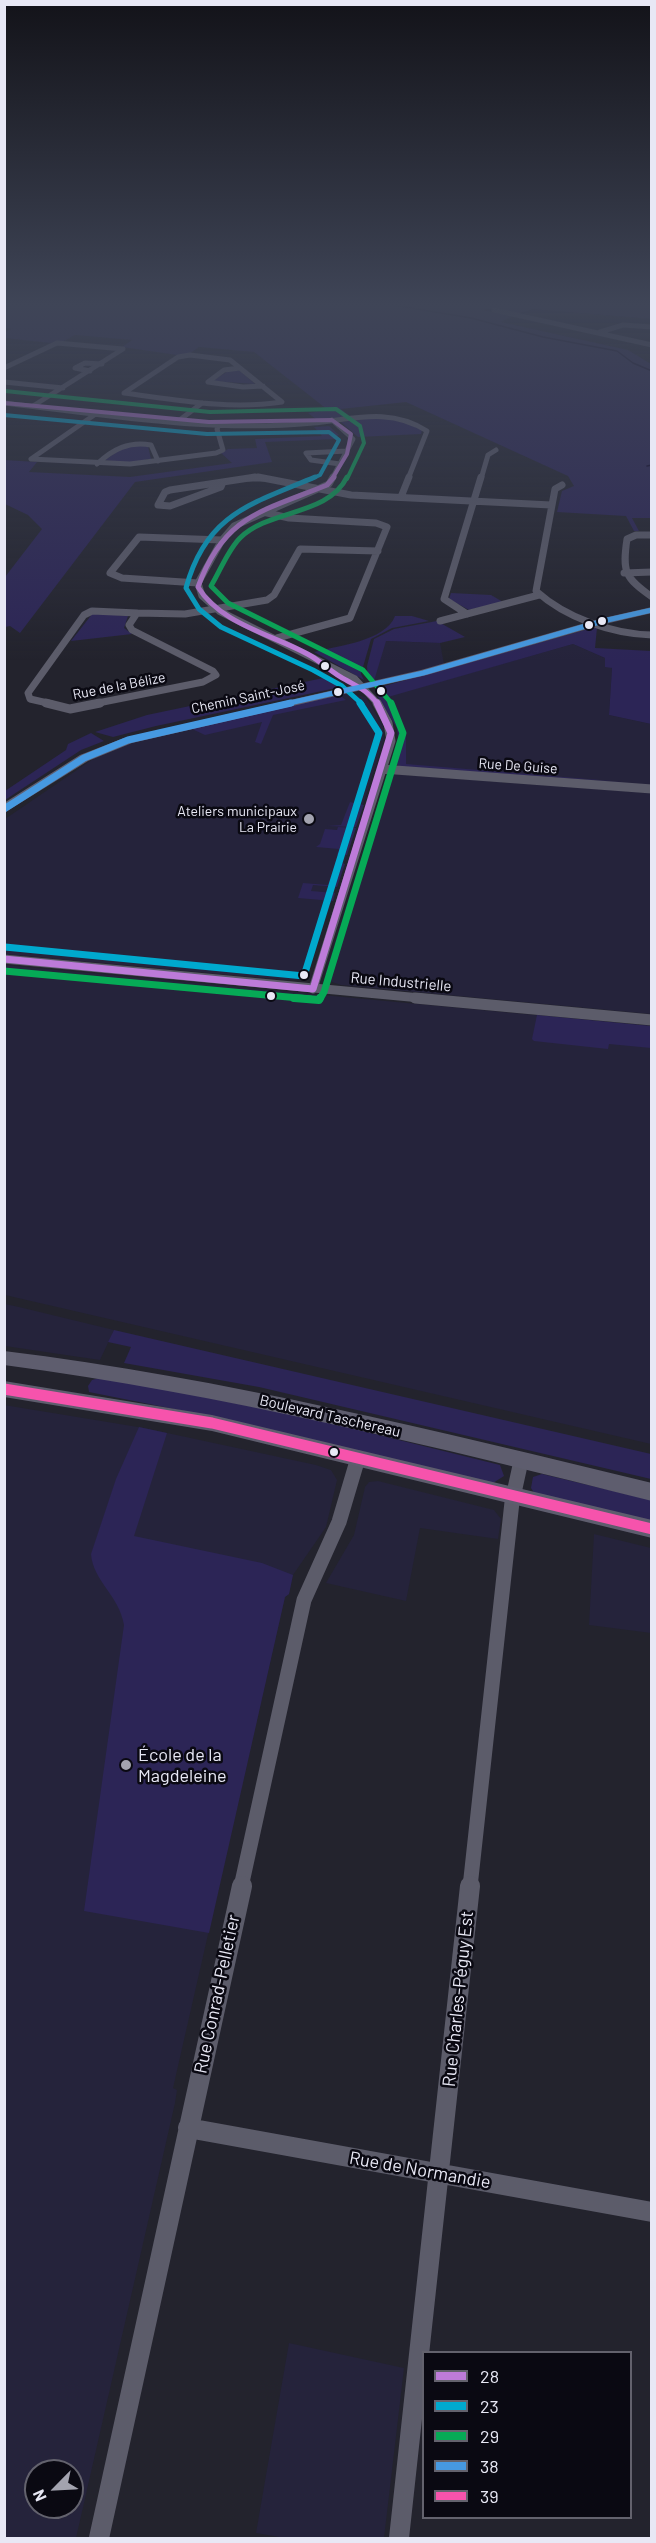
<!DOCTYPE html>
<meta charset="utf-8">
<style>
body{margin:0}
#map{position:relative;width:656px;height:2543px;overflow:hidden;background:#23232d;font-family:Barlow,sans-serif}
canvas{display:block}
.frame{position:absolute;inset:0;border:6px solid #e8e8f5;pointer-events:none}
.legend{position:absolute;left:422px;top:2351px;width:210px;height:168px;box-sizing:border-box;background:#0a0912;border:2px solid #63626d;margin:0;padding:8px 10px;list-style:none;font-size:18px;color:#e8e8f5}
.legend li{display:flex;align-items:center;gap:12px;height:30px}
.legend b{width:30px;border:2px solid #63626d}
.north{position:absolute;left:24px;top:2459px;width:60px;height:60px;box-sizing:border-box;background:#0a0912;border:2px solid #63626d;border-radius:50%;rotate:246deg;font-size:16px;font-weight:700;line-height:24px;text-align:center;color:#e8e8f5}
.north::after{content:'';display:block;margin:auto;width:21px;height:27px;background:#a3a3af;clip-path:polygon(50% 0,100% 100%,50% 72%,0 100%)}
</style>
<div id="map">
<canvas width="656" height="2543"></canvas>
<div class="frame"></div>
<ul class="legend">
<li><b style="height:8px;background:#bd7bd9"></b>28</li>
<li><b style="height:8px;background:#00a9ce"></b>23</li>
<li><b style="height:8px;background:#06aa56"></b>29</li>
<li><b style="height:8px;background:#4699e1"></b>38</li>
<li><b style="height:8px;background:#f653ac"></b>39</li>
</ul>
<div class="north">N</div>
</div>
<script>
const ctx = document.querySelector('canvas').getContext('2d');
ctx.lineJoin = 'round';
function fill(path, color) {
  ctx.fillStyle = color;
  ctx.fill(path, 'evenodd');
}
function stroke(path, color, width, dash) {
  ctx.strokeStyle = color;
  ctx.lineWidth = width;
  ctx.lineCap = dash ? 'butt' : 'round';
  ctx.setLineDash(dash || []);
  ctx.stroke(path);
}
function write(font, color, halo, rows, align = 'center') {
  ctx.font = font + ' Barlow,sans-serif';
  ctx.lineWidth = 5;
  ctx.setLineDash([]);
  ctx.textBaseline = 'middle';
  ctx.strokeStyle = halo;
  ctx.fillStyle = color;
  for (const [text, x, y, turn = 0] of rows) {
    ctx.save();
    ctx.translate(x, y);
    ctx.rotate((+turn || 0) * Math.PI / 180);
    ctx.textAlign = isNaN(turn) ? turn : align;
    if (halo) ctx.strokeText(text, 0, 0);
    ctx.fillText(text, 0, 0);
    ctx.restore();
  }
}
fill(new Path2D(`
 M385,641L440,643L444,664L375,682V674Z
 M573,644L605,658L612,668L609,715L651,724V786L405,768L403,726L388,696Z
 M348,693L366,697L383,726L384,740L308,974L298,980H286L5,954V819L102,753L120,746L191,727Z
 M392,774L651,793V1014L341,985L329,981L325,974L386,778Z
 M4,965L651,1026V1444L5,1295Z
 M5,1304L19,1307L114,1330L100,1360L5,1346Z
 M4,1405L144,1428L316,1465L331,1470L337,1480L326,1527L293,1575L289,1594L285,1597L173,2088L177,2090L175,2103L76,2538H5ZM36,2471H72V2507H36Z
 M378,1481L494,1510L501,1519L498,1539L420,1528L406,1601L326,1583L354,1535L365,1487L369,1482Z
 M594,1534L651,1548V1633L589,1625Z
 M289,2343L404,2368L384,2538H285L256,2533Z`), '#25233b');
fill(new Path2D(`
 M13,305H651V319L533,309L517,314L498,308L482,310L513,316L501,322L628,350L651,364V518H632L639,531H634L626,516L557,512L562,491L574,486L568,476L406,402L341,409L350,417L317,420L308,413L328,410L254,352L199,347L189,354L177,355L122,347L132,340L75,335L64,341L51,343L5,338V332L11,329L5,328L4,308Z
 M230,370L240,371L255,384L212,381Z
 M391,416L422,430L421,434L358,437L341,422Z
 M329,426L339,435L335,437L341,439L337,449H334L337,439L265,442L272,462L135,482L20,633L10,626L5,627V577L42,529L28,515L5,504L4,460L37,462L29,472L130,477L232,463L221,453L228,449L257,448L255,439L322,436L314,427Z
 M127,445L148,446L151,459L127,463L105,460Z
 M451,593L491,595L503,602L469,610L449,599Z
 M93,613L128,616L124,628L132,634L71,641Z
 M395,616H412L429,621L392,628L371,639L361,674L364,680L314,652C337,646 386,641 395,616Z
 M437,621L465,637L440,643L386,641L374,681H368L367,666L374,639L394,629Z
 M592,628H597L595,648L651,651V724L609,715L612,668L605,667V658L573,644L388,697L406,735V764L624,782L401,767L393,763L398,738L397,728L375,692L377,688Z
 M328,677L341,687L156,726L113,737L95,732L147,715Z
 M339,695L346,700L273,715L261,744L255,742L262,722L205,735L190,728Z
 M91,733L104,741L81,750L5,800V791L66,750L68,744Z
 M350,802L364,805L356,827L327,826L341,825Z
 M338,827L356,828L347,855H337L339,849L316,847L320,844L325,829L337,830Z
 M336,861L345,864L337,887L313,885L311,891L335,893L333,901L298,898L303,883L328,885Z
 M537,1015L651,1026V1048L609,1044L608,1049L534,1041L532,1039Z
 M114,1330L651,1454V1479L259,1387L124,1363L131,1347L108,1342Z
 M102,1377L310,1418L500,1465L504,1476L493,1483L224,1419L89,1392L88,1386L92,1380Z
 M139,1427L167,1433L134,1536L262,1563L293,1575L289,1594L285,1597L209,1933L84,1911L124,1625C119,1595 93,1581 91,1554L116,1479Z
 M542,1474L651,1500V1522L535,1494L531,1488L533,1477Z`), '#2c2556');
stroke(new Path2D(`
 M393,305L471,318L543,337L617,351L633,363L652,371
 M647,466L652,465`), '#0d0429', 1.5);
stroke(new Path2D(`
 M494,310L652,345
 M600,332L623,325L652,327
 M190,355L230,360L282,402C229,410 177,400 124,393L178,357Z
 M4,368L57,343L123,349L33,406
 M240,368L224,370L208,382L243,387L263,386
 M90,371L75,368L85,363L102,364
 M4,382L63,388
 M4,403C106,415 209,433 313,423C353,419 390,407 427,431L408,479
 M97,413L31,459L130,464L216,453L223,450L217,429L219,425
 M177,422L202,403
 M97,464C113,449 129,441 151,445L158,461
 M340,464L311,460L306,453L347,451
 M244,479H266
 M332,479L353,439L332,420
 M481,479L488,455L496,450`), '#5c5c6a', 5);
stroke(new Path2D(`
 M258,477L351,495L551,505
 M333,477L329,484L234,526L222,540L198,583L202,596L219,611L355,679L378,704
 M223,482L221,487L170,506L158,505L165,492L170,490L249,478L255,477
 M562,485L555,489L536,591C566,618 612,634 652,635
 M401,497L409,477
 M263,512L289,518L376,523L387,527L350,618L277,638
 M652,535H636L627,539C622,572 625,578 652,597
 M624,573L652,572
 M198,583L122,578L110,573L139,537L222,540
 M137,613L185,614L267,600L274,595L300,549L378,551
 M467,614L444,599L481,477
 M440,621L539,595
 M52,704L30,699L28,693L84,615L92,611L137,613L129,625L132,630L213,671L216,675L203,682L93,704`), '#5c5c6a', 7);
stroke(new Path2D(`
 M46,703L70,709L100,703
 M382,769L652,789
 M4,959L431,999
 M313,989L391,741L388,723L377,703`), '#5c5c6a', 9);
stroke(new Path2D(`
 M415,998L652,1020`), '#5c5c6a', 11);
stroke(new Path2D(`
 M241,1887L304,1600L339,1522L358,1458
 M470,1887L512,1502L521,1461`), '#5c5c6a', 15);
stroke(new Path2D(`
 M188,2128L652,2212
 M99,2538L242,1886
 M399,2538L470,1886`), '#5c5c6a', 20);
fill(new Path2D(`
 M652,607V613L605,624L427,675L132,743L88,761L4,813V803L80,755L124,738L421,670L599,619Z`), '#5f5e6f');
fill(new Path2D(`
 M4,1351C224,1378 437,1431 652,1483V1501C437,1447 224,1394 4,1365Z
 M4,1381L212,1415L652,1520V1538L212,1431L4,1397Z`), '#5e5d6e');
stroke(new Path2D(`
 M4,403L209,422L332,420L351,434L347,454L332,479`), '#bd7bd9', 4);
stroke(new Path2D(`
 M334,477L327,485C263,511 224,515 198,587C221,625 275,635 311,656C323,663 333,674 346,680C362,689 366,690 378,704`), '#bd7bd9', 5);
stroke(new Path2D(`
 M4,959L313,989L391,733L377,703`), '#bd7bd9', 7);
stroke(new Path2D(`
 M4,415L207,434L329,432L339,440L320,475L311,479`), '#00a9ce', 4);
stroke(new Path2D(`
 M315,477C251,504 206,514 186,588L199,609L221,627L313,670L342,686L362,704`), '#00a9ce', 5);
stroke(new Path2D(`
 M5,947L304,976L379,733L360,703`), '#00a9ce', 7);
stroke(new Path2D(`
 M5,391L210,412L336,409L360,426L364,443L347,479`), '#06aa56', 4);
stroke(new Path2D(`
 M347,477C328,516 269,509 240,538C228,550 220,571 211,586L228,603L363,670L392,704`), '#06aa56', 5);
stroke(new Path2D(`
 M4,971L310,999
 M320,999L324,992L403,733L391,703`), '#06aa56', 7);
stroke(new Path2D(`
 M294,998L319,1000L320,998`), '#06aa56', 8);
stroke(new Path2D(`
 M285,704L423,673L603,621L652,610`), '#4699e1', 5);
stroke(new Path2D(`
 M4,809L84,758L128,740L291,703`), '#4699e1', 7);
stroke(new Path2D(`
 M4,1389L212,1423L652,1529`), '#f653ac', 11);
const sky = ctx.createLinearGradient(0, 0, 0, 661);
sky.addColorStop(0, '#131319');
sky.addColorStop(0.46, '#3f4557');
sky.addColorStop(1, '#3f455700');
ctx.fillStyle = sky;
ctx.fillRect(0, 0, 656, 661);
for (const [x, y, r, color] of [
 [602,621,5,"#e8e8f5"],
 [589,625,5,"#e8e8f5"],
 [325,666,5,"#e8e8f5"],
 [381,691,5,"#e8e8f5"],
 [338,692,5,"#e8e8f5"],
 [309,819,6,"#a3a3af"],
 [304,975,5,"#e8e8f5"],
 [271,996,5,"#e8e8f5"],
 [334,1452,5,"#e8e8f5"],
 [126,1765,6,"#a3a3af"]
]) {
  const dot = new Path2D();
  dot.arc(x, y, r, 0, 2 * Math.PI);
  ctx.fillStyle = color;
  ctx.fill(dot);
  stroke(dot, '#0a0912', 2);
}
write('14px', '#e8e8f5', '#0a0912', [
 ["Rue de la Bélize",119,686,-11],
 ["Chemin Saint-José",248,697,-12],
 ["Rue De Guise",518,766,4]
]);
write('14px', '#e8e8f5', '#0a0912', [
 ["Ateliers municipaux",297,811],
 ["La Prairie",297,827]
], 'right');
write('15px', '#e8e8f5', '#0a0912', [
 ["Rue Industrielle",401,982,5],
 ["Boulevard Taschereau",330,1416,13]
]);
write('18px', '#e8e8f5', '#0a0912', [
 ["École de la",138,1755],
 ["Magdeleine",138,1776]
], 'left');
write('18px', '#e8e8f5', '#0a0912', [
 ["Rue Conrad-Pelletier",217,1994,-78],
 ["Rue Charles-Péguy Est",458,1999,-84],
 ["Rue de Normandie",420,2170,10]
]);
</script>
